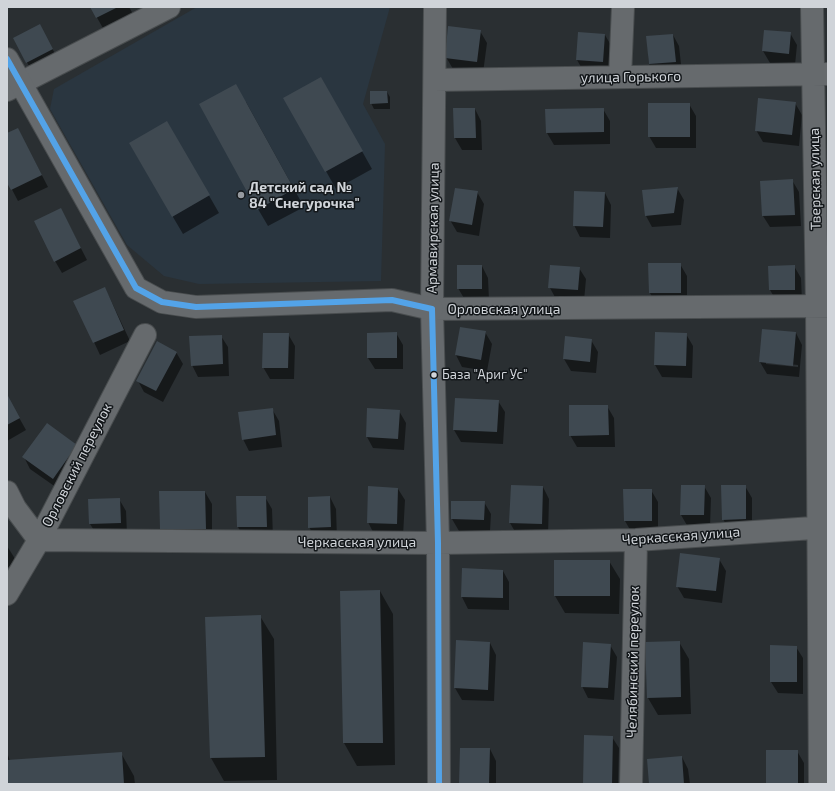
<!DOCTYPE html>
<meta charset="utf-8">
<style>
body{margin:0}
#map{position:relative;width:835px;height:791px;overflow:hidden;background:#2a2f32;font-family:"Exo 2",sans-serif}
canvas{display:block}
.frame{position:absolute;inset:0;border:8px solid #d0d4d9;pointer-events:none}
</style>
<div id="map">
<canvas width="835" height="791"></canvas>
<div class="frame"></div>
</div>
<script>
const ctx = document.querySelector('canvas').getContext('2d');
ctx.lineJoin = 'round';
function fill(path, color) {
  ctx.fillStyle = color;
  ctx.fill(path, 'evenodd');
}
function stroke(path, color, width, dash) {
  ctx.strokeStyle = color;
  ctx.lineWidth = width;
  ctx.lineCap = dash ? 'butt' : 'round';
  ctx.setLineDash(dash || []);
  ctx.stroke(path);
}
function write(font, color, halo, rows, align = 'center') {
  ctx.font = font + ' "Exo 2",sans-serif';
  ctx.lineWidth = 3;
  ctx.setLineDash([]);
  ctx.textBaseline = 'middle';
  ctx.strokeStyle = halo;
  ctx.fillStyle = color;
  for (const [text, x, y, turn = 0] of rows) {
    ctx.save();
    ctx.translate(x, y);
    ctx.rotate((+turn || 0) * Math.PI / 180);
    ctx.textAlign = isNaN(turn) ? turn : align;
    if (halo) ctx.strokeText(text, 0, 0);
    ctx.fillText(text, 0, 0);
    ctx.restore();
  }
}
fill(new Path2D(`
 M197,7H390L363,104L385,144L381,281L199,284L164,276L127,245L50,109L54,89Z`), '#2a3640');
fill(new Path2D(`
 M91,7H129L133,14L104,30Z
 M480,31L487,43L483,73L453,69L446,57Z
 M579,33L605,35L612,47L610,74L584,72L577,60Z
 M790,33L797,45L795,65L770,63L763,51Z
 M673,35L679,46L682,73L656,76L649,64L647,37Z
 M46,37L59,61L34,75L14,39Z
 M321,78L372,169L336,189L285,98Z
 M387,92L390,97V109H374L371,103Z
 M246,102L304,207L268,226L258,209Z
 M795,103L802,115L799,146L763,142L756,130Z
 M689,104L696,116V148H656L649,136Z
 M454,109H475L481,121L482,150H462L455,138Z
 M603,109L610,121V144L554,145L547,133L546,110Z
 M167,122L219,213L183,234L130,144Z
 M18,129L48,187L18,201L7,180V134Z
 M792,180L799,192L801,226L770,227L763,216Z
 M677,188L684,200L681,225L652,227L646,216Z
 M477,192L484,204L479,236L457,232L450,220Z
 M605,193L611,205L610,238L580,237L574,225Z
 M67,221L87,260L62,273L55,261Z
 M680,264L687,276V304L656,305L650,293Z
 M482,266L488,278L489,300H465L458,288Z
 M794,266L801,278L802,301L777,302L770,290Z
 M579,268L586,279L584,301L556,299L550,288Z
 M105,288L130,341L100,355L75,301Z
 M485,332L492,344L487,371L462,367L456,355Z
 M396,333L403,345V369H375L368,358Z
 M796,333L802,345L799,377L767,374L760,362ZM766,362L798,365V367L766,364Z
 M288,334L295,346L294,379H270L263,367Z
 M686,334L693,346L692,378L662,377L655,365Z
 M221,336L228,347L229,376L198,377L192,365Z
 M591,340L598,352L596,373L571,371L564,359Z
 M176,352L183,364L163,402L144,392L138,381Z
 M7,396L26,430L7,441Z
 M498,401L505,412L503,444L461,442L454,430Z
 M607,406L614,418L615,447H577L570,435Z
 M272,409L279,421L282,447L249,451L243,439Z
 M399,411L406,423L404,450L373,448L367,437Z
 M47,424L83,457L60,490L30,469L24,457Z
 M704,486L711,498L710,527H688L681,515Z
 M745,486L752,498V531H730L723,519Z
 M543,487L549,499L548,536L517,535L510,523Z
 M398,489L405,500L403,536L374,534L368,522Z
 M651,490L658,502V532L632,533L625,521Z
 M160,492H205L212,504V541H167L161,529Z
 M265,497L272,509L273,538L244,539L238,527Z
 M330,497L336,509L337,539H316L309,527Z
 M119,499L126,511L127,534L97,535L90,524Z
 M484,502L491,514L490,531H459L452,519Z
 M7,546L17,562L7,568Z
 M719,559L726,571L722,603L684,598L677,586Z
 M609,561L620,579L619,614L565,613L555,596Z
 M462,569L503,571L509,582V610L468,609L462,597Z
 M380,591L393,614L395,765L357,766L344,743Z
 M260,616L274,639L277,780L224,781L211,758L206,618Z
 M679,642L689,659L691,714L658,715L648,698Z
 M490,643L496,655L494,701L462,700L455,688Z
 M610,645L617,657L614,700L588,698L582,686Z
 M796,647L803,658V694L778,693L771,682Z
 M612,737L619,748L618,784H584Z
 M490,749L496,761V784H460Z
 M797,751L804,763V784H767Z
 M7,752L10,761L121,753L134,776L135,784H7Z
 M682,757L688,769L690,784H650Z`), '#0007');
fill(new Path2D(`
 M90,7H118L96,18Z
 M40,24L53,49L26,63L13,38Z
 M448,26L481,30L477,62L445,58Z
 M764,30L791,32L789,54L762,51Z
 M578,32L605,34L603,62L576,60Z
 M673,34L676,62L649,64L646,36Z
 M321,77L363,151L325,172L283,98Z
 M236,84L294,189L257,210L199,104Z
 M370,91H387L388,103L370,104Z
 M758,98L796,102L792,135L755,131Z
 M648,103H690V137H648Z
 M453,108H475L476,138H454Z
 M604,108V132L546,133L545,109Z
 M167,121L210,195L172,217L129,143Z
 M18,128L42,175L11,190L7,183V133Z
 M793,179L795,215L762,216L760,181Z
 M678,187L674,213L645,216L642,190Z
 M455,188L478,191L472,225L449,221Z
 M574,191L605,192L603,227L573,226Z
 M61,208L81,248L54,262L34,221Z
 M648,263H681V293H649Z
 M457,265H482V289H457Z
 M550,265L580,267L578,290L548,288Z
 M795,265V290H769L768,266Z
 M105,287L124,330L93,343L73,301Z
 M460,327L486,331L481,360L455,355Z
 M762,329L796,332L793,366L759,362Z
 M397,332V358H367V333Z
 M655,332L687,333L686,366L654,365Z
 M263,333H289L288,368H262Z
 M222,335L223,364L191,366L189,336Z
 M565,336L592,339L590,362L563,359Z
 M157,341L177,352L156,391L136,381Z
 M7,394L20,418L7,425Z
 M455,398L499,400L497,432L453,430Z
 M569,405H608L609,435L569,436Z
 M273,408L276,435L242,440L238,412Z
 M367,408L400,410L398,439L366,437Z
 M47,423L77,445L53,479L22,457Z
 M511,485L543,486L542,524L509,523Z
 M681,485H705L704,515H680Z
 M721,485H746V519L722,520Z
 M368,486L398,488L397,524L367,523Z
 M623,489H652V521H624Z
 M159,491H205L206,529H160Z
 M236,496H266L267,527H237Z
 M330,496L331,527L308,528V497Z
 M120,498L121,523L89,524L88,499Z
 M451,501H485L484,520L451,519Z
 M680,553L720,558L716,591L676,587Z
 M554,560H610V596H554Z
 M462,568L503,570V598L461,597Z
 M380,590L383,743H343L340,591Z
 M261,615L265,757L210,758L205,617Z
 M456,640L490,642L488,690L454,688Z
 M680,641L681,697L647,698L645,642Z
 M583,642L611,644L608,688L581,687Z
 M770,645L797,646V682H770Z
 M584,735L613,736L612,784H583Z
 M460,748H490L489,784H459Z
 M766,750H798V784H766Z
 M122,752L124,784H7V760Z
 M682,756L684,784H649L647,759Z`), '#3f4951');
const street = new Path2D(`
 M435,7L432,309L438,543L439,784
 M812,7L817,306L820,784
 M620,77L623,7
 M435,80L828,74
 M7,90L169,7
 M432,309L828,306
 M7,492L15,508L39,540L438,543L636,540L828,527
 M7,594L39,540L145,335
 M631,784L636,540`);
const secondary = new Path2D(`
 M7,59L136,288L162,302L196,307L392,300L432,309`);
stroke(street, '#494d4f', 24);
stroke(secondary, '#494d4f', 24);
stroke(street, '#666a6d', 22);
stroke(secondary, '#666a6d', 22);
stroke(new Path2D(`
 M7,59L136,288L162,302L196,307L392,300L432,309
 M432,309L438,543L439,784`), '#53a3e8', 6);
for (const [x, y, r, color] of [
 [241,195,4,"#969a9f"],
 [434,375,3.5,"#d0d4d9"]
]) {
  const dot = new Path2D();
  dot.arc(x, y, r, 0, 2 * Math.PI);
  ctx.fillStyle = color;
  ctx.fill(dot);
  stroke(dot, '#13171a', 1.5);
}
write('13px', '#d0d4d9', '#13171a', [
 ["База \"Ариг Ус\"",442,375]
], 'left');
write('14px', '#d0d4d9', '#13171a', [
 ["улица Горького",631,77,-1],
 ["Тверская улица",815,179,-91],
 ["Армавирская улица",433,228,-89],
 ["Орловская улица",504,309],
 ["Орловский переулок",77,465,-63],
 ["Черкасская улица",681,536,-4],
 ["Черкасская улица",357,542],
 ["Челябинский переулок",633,662,-89]
]);
write('bold 14px', '#d0d4d9', '#13171a', [
 ["Детский сад №",249,187],
 ["84 \"Снегурочка\"",249,203]
], 'left');
</script>
